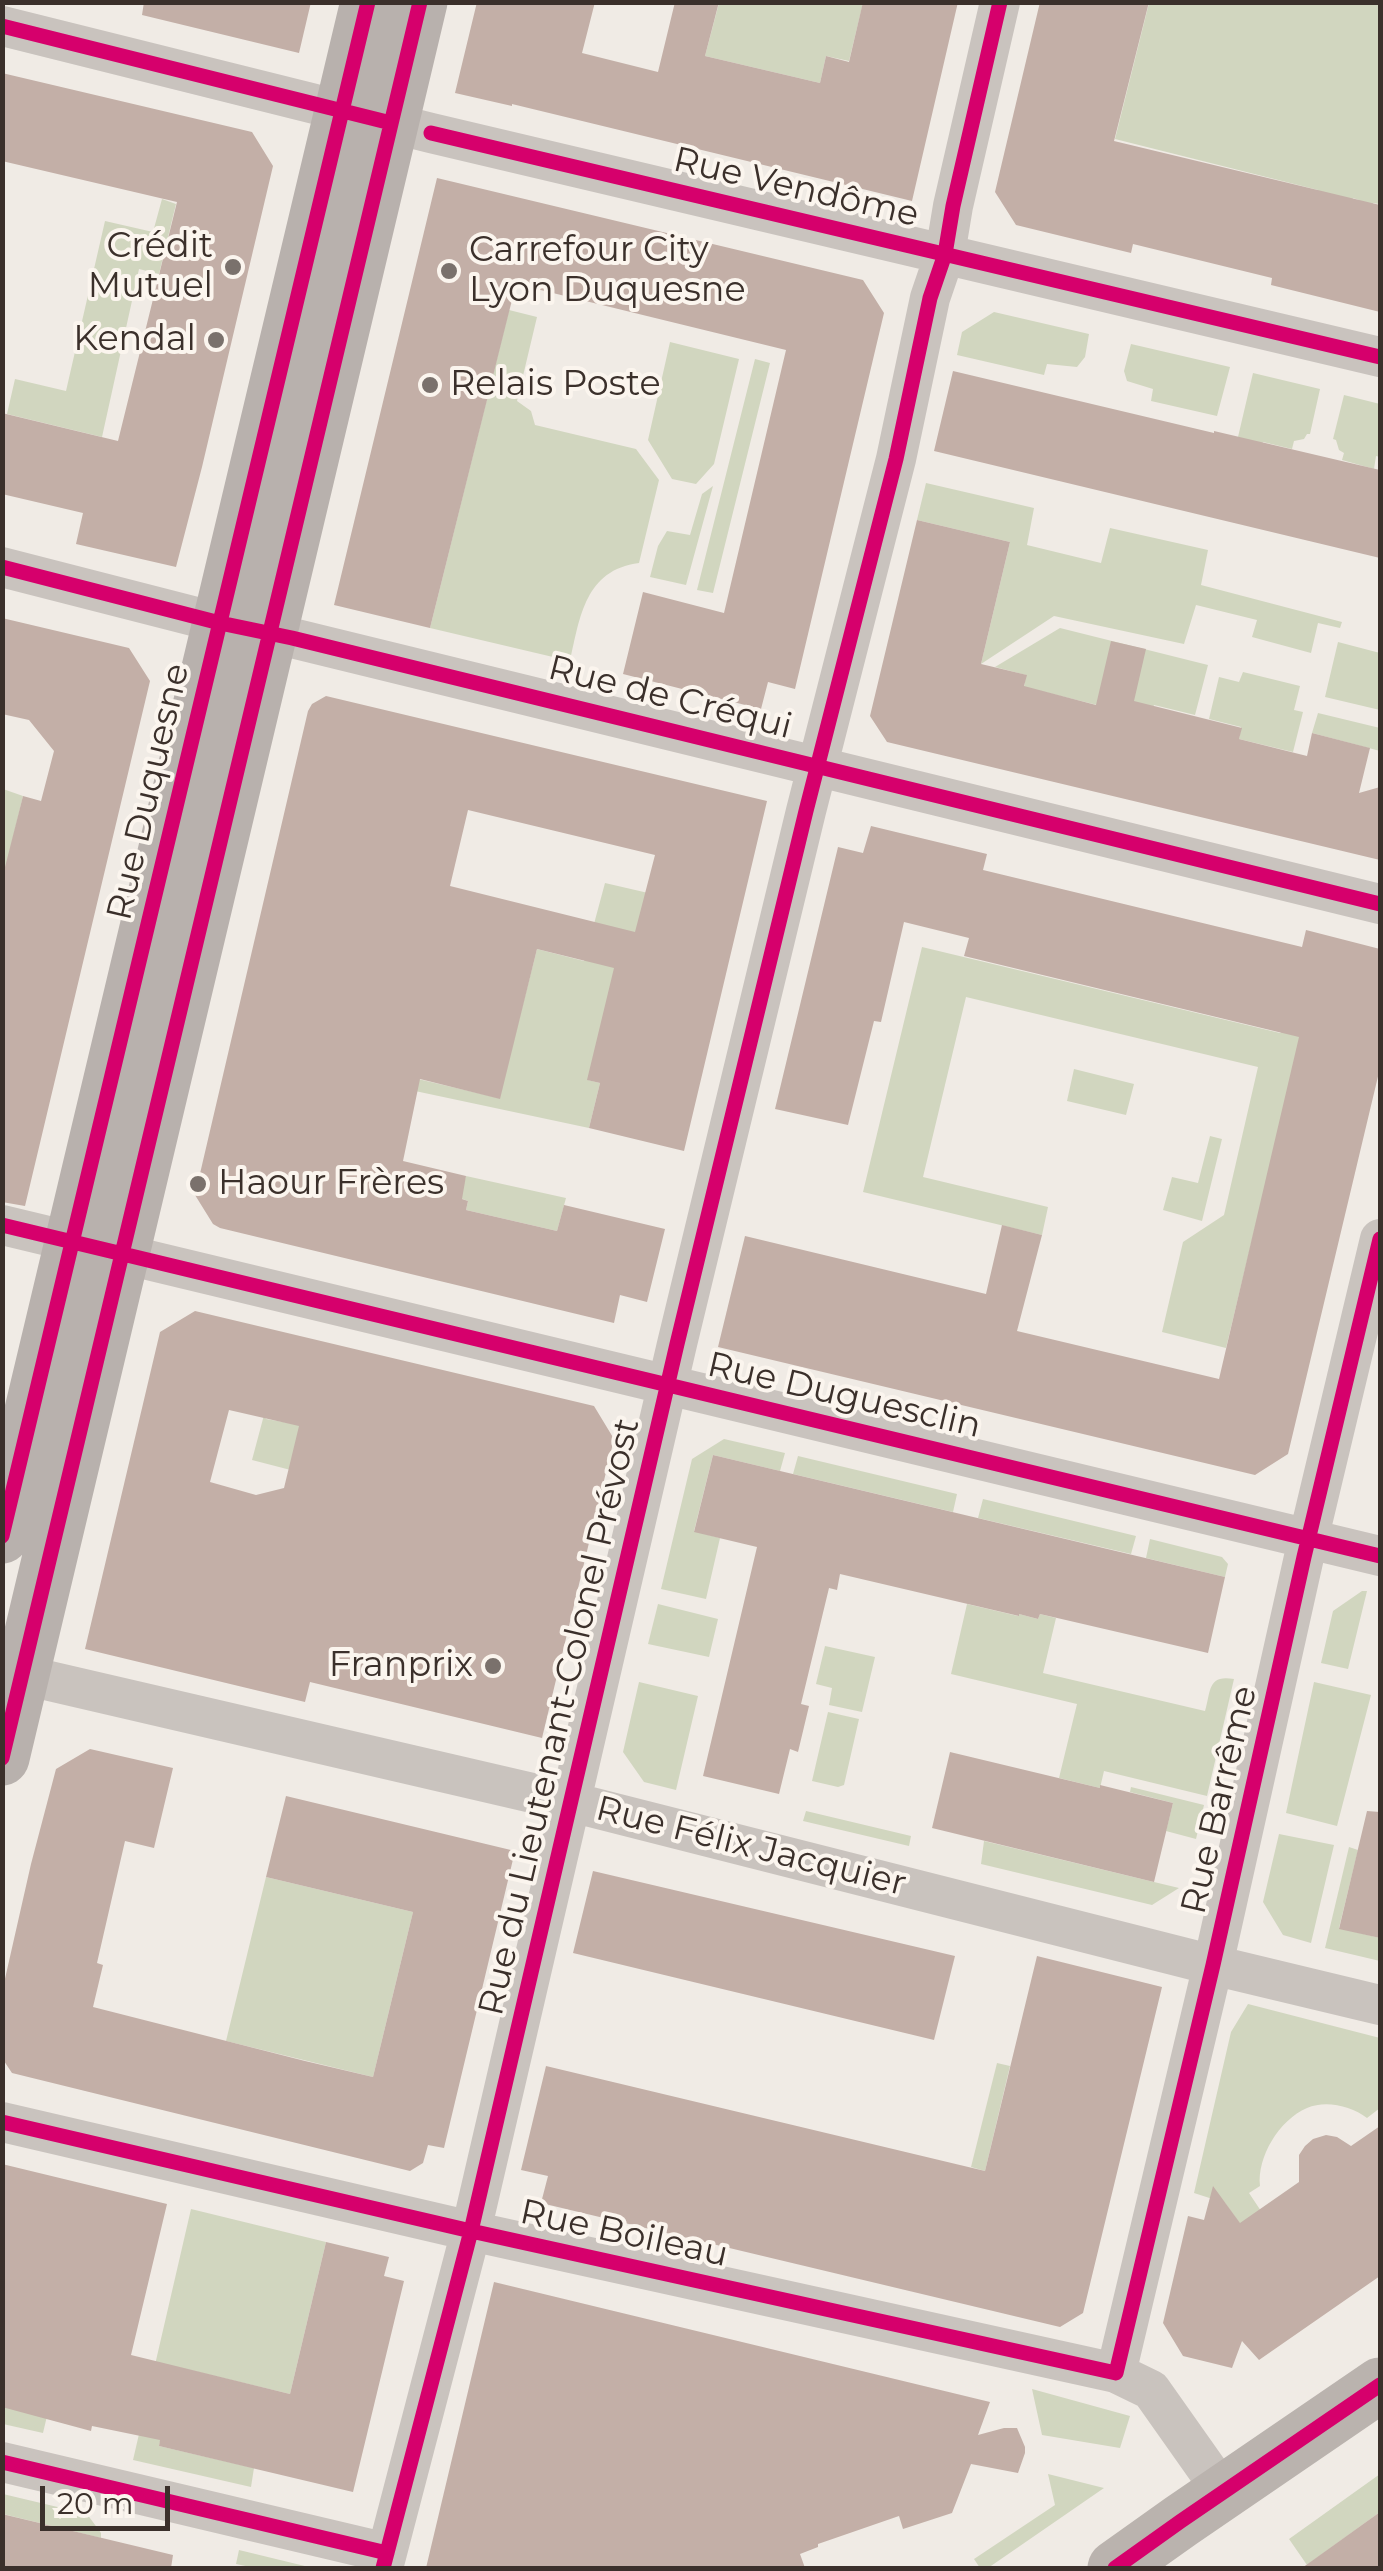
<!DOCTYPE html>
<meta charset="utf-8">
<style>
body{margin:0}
#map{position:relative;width:1383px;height:2571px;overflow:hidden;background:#f0ebe5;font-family:Montserrat,sans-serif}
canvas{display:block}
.frame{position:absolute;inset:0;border:5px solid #3b302b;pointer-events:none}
.scale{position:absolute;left:40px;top:2486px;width:130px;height:45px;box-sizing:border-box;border:5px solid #3b302b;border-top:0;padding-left:12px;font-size:30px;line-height:35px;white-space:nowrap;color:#3b302b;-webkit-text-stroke:8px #fbf5ee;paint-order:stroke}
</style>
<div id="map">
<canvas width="1383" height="2571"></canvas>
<div class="frame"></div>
<div class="scale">20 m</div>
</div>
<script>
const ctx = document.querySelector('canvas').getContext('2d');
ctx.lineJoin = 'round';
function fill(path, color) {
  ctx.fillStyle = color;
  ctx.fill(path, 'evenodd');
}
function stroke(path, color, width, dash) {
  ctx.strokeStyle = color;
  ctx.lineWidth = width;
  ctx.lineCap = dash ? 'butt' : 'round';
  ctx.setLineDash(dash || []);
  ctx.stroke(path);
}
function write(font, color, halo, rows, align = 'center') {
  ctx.font = font + ' Montserrat,sans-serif';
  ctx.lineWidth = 8;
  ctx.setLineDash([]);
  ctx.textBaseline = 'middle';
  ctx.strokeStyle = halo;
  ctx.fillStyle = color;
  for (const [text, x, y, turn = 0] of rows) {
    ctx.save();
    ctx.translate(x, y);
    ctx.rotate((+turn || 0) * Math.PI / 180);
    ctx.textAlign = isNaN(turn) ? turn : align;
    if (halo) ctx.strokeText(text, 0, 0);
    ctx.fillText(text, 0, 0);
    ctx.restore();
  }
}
fill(new Path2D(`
 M719,3H863L849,61L826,56L820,83L705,56Z
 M1149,3H1380V215L1378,214L1379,204L1373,203L1371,212L1359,200L1353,198L1351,207L1317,199L1318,190L1115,139Z
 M162,199L176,204L159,274L139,269L102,437L7,414L15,379L66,391L105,221L153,232Z
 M509,310L537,317L517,401L531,411L535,425L636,449L659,480L639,563C585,570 580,617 570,661L430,628Z
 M994,312L1089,334L1085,357L1077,367L1047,364L1044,375L957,355L962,332Z
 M670,342L739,359L714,464L696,484L672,479L648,440Z
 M1131,344L1230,367L1217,416L1151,401L1153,389L1127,381L1124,371Z
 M755,359L770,363L713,593L697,590Z
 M1253,373L1320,389L1310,434H1307L1304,439L1294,441L1292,449L1263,442L1261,447L1238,437Z
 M1344,395L1380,404V457L1376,456L1374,469L1342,460L1344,453L1339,450L1336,440L1333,439Z
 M926,483L1034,508L1027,545L1101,563L1110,528L1208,550L1201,585L1342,622L1340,628L1318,623L1311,653L1252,637L1257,620L1196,605L1184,644L1054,616L981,664L1010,542L917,520Z
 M713,486L686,585L650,577L658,546L667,531L690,535L702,494Z
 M1060,628L1208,665L1195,715L1154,705L1150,718L1024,687L1026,675L995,667Z
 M1338,642L1380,653V710L1325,697Z
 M1243,672L1300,686L1294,710L1303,712L1293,752L1239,739L1241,727L1209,719L1219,677L1239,682Z
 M1318,713L1380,728V751L1312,733Z
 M3,789L23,796L3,880Z
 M605,883L687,902L588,1080L600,1083L589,1128L401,1088L405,1076L499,1098L537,949L584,961Z
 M922,947L1280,1033L1307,1012L1226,1348L1162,1332L1183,1242L1224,1215L1258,1067L966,997L923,1177L1048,1207L1042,1235L863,1192Z
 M1074,1069L1134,1084L1126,1115L1067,1101Z
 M1210,1136L1222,1139L1202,1221L1163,1210L1172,1177L1198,1183Z
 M466,1176L566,1198L557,1231L466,1210L468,1201L460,1198Z
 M264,1415L266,1419L318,1428L364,1489L252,1460Z
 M724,1439L785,1453L780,1471L713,1455L694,1531L720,1538L706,1599L661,1589L692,1459Z
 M798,1456L957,1494L953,1512L793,1474Z
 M983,1499L1136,1536L1131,1554L978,1518Z
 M1150,1539L1222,1557L1228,1564L1225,1577L1146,1558Z
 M1362,1591H1367L1348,1669L1321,1663L1333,1611Z
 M658,1604L718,1619L709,1657L648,1644Z
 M967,1604L1018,1616L1019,1614L1038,1619L1040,1614L1056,1618L1043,1673L1205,1711C1211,1692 1207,1674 1234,1679L1207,1796L1104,1771L1100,1788L1059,1778L1077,1704L951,1674Z
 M825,1646L875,1657L862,1712L829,1705L832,1688L816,1684Z
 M639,1682L698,1696L676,1790L644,1782L623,1752Z
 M1314,1682L1371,1695L1337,1826L1286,1813Z
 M828,1712L859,1719L844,1785L838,1787L812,1781Z
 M1131,1787L1204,1805L1196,1839L1166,1831L1173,1803L1130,1792Z
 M806,1811L911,1836L909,1846L803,1821Z
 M1279,1834L1334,1845L1311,1943L1283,1935L1263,1902Z
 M984,1841L1154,1882L1179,1888L1152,1905L981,1864Z
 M1349,1847L1358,1850L1339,1928L1380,1938V1961L1325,1948Z
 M266,1877L413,1912L373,2077L226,2041Z
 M1248,2004L1380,2038V2108L1367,2118C1351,2106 1326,2100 1307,2108C1279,2120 1257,2157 1260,2186L1249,2193L1275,2232L1256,2246L1225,2203L1194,2193L1231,2032Z
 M997,2063L1010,2066L985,2171L971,2167Z
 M191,2209L326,2242L290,2394L177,2367L159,2446L254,2468L251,2487L133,2460Z
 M1032,2389L1130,2416L1120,2448L1042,2435Z
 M3,2406L47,2416L43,2433L3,2424Z
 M1048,2474L1104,2488L988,2568H980L974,2559L1055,2505Z
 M1380,2474V2512L1307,2565L1289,2539Z
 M3,2494L87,2514L101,2533V2538L3,2514Z
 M239,2550L313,2568H255L236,2564Z`), '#d1d6bf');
fill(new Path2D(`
 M144,2H311L299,53L142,15Z
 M477,2H595L582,53L658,72L675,2H719L705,56L820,83L826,56L849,62L863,2H958L912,201L512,104V106L455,93Z
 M1040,2H1149L1114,141L1380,205V312L1271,285L1272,278L1133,244L1131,253L1016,225L995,192Z
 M2,73L252,132L273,166L202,467L176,567L76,544L83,513L2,494V413L118,441L177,202L2,161Z
 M437,178L863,280L884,313L795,689L768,682L761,709L623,674L643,592L724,613L786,350L516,284L430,628L334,605Z
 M953,371L1214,433V431L1380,470V558L934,451Z
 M917,520L1010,542L981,664L1027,675L1024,686L1096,705L1111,641L1146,649L1134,701L1242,728L1239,739L1307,756L1312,733L1370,748L1359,793L1380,787V860L887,742L870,716Z
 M2,618L129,648L150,681L25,1206L2,1202V879L23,796L41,801L54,751L29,720L2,714Z
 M326,696L767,801L684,1151L589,1128L600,1083L587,1080L614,968L537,949L500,1099L420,1079L403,1161L466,1176L462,1199L468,1201L466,1210L557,1231L564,1205L665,1229L647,1302L620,1295L614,1323L220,1228L213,1224L195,1195L308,711L312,704ZM468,810L655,855L635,932L450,886Z
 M871,826L987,854L983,870L1302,947L1306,930L1380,949V1068L1288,1454L1255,1475L718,1347L745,1236L986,1294L1002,1225L1042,1235L1017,1331L1219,1379L1299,1037L964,956L969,938L904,922L881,1022L874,1021L848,1125L775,1109L838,847L863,853Z
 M195,1311L594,1406L614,1439L542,1738L310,1682L305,1702L85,1649L160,1332ZM229,1410L299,1426L284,1488L256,1495L210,1482Z
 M713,1455L1225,1577L1208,1653L1040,1614L1038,1619L1019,1614V1616L840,1574L837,1590L829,1588L801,1704L809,1706L798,1752L790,1749L779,1794L703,1776L757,1547L694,1532Z
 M90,1749L173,1768L154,1848L125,1841L97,1963L103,1965L93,2007L305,2061L373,2077L413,1912L266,1877L286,1796L515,1851L444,2148L428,2145L423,2163L410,2171L12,2073L2,2058V1992L31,1864L56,1769Z
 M950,1752L1100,1788V1785L1173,1803L1154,1882L932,1828Z
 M1367,1811L1380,1812V1938L1339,1929Z
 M593,1871L955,1956L934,2040L573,1953Z
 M1037,1956L1162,1987L1083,2313L1060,2327L541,2203L548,2176L521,2170L546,2066L985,2171Z
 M1380,2126V2276L1259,2360L1242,2341L1232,2368L1183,2356L1163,2323L1188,2216L1204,2220L1213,2186L1240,2223L1299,2182V2155L1305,2146L1313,2139L1326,2135L1337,2137L1351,2146Z
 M2,2164L167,2204L131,2355L290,2394L326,2242L389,2257L384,2276L404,2281L353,2492L159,2446L160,2440L92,2426L91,2431L2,2407Z
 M494,2282L990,2402L978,2435L1004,2428H1017L1025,2447V2453L1018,2473L971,2464L952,2513L903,2529L899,2516L818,2544V2547L800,2554L805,2568H426Z
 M1380,2512V2568H1302Z
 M2,2514L173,2555L171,2568H2Z`), '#c3afa7');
stroke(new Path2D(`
 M2,26L431,133L1380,357
 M2,567L220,623L292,638L1380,904
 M2,1225L1380,1556
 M2,1670L571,1802L1213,1965L1380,2005
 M2,2122L471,2231L1116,2373L1151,2390L1223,2492
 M1116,2373L1213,1965L1304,1557L1380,1239
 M2,2462L387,2553
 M383,2568L471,2231L677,1344L806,811L896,459L930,298L945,254L953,206L1000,2`), '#c9c3be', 40);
stroke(new Path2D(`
 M1115,2568L1181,2521L1380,2385`), '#bab3ae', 55);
stroke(new Path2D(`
 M2,1536L368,2
 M2,1758L420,2`), '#b8b1ad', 55);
stroke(new Path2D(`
 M2,26L391,123
 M431,133L1380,357
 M2,567L220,623L292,638L1380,904
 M2,1225L1380,1556
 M2,1536L368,2
 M2,1758L420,2
 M2,2122L471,2231L1116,2373L1213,1965L1304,1557L1380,1239
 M2,2462L387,2553
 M383,2568L471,2231L677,1344L806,811L896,459L930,298L945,254L953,206L1000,2
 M1115,2568L1181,2521L1380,2385`), '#d6006c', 15);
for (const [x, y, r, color] of [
 [233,267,10,"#7a716c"],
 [449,271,10,"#7a716c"],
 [216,340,10,"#7a716c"],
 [430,385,10,"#7a716c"],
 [198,1184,10,"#7a716c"],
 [493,1666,10,"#7a716c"]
]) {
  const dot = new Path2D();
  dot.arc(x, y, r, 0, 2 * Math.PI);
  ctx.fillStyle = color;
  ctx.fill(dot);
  stroke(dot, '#fbf5ee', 4);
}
write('35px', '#3b302b', '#fbf5ee', [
 ["Rue Vendôme",796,188,13],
 ["Rue de Créqui",670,698,14],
 ["Rue Duquesne",149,792,-77],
 ["Rue Duguesclin",844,1396,13],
 ["Rue du Lieutenant-Colonel Prévost",560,1717,-77],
 ["Rue Barrême",1220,1800,-77],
 ["Rue Félix Jacquier",751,1847,14],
 ["Rue Boileau",624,2234,12]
]);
write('35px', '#3b302b', '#fbf5ee', [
 ["Crédit",213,247],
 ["Mutuel",213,287],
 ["Carrefour City",469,251,"left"],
 ["Lyon Duquesne",469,291,"left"],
 ["Kendal",196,340],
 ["Relais Poste",450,385,"left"],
 ["Haour Frères",218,1184,"left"],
 ["Franprix",473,1666]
], 'right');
</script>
